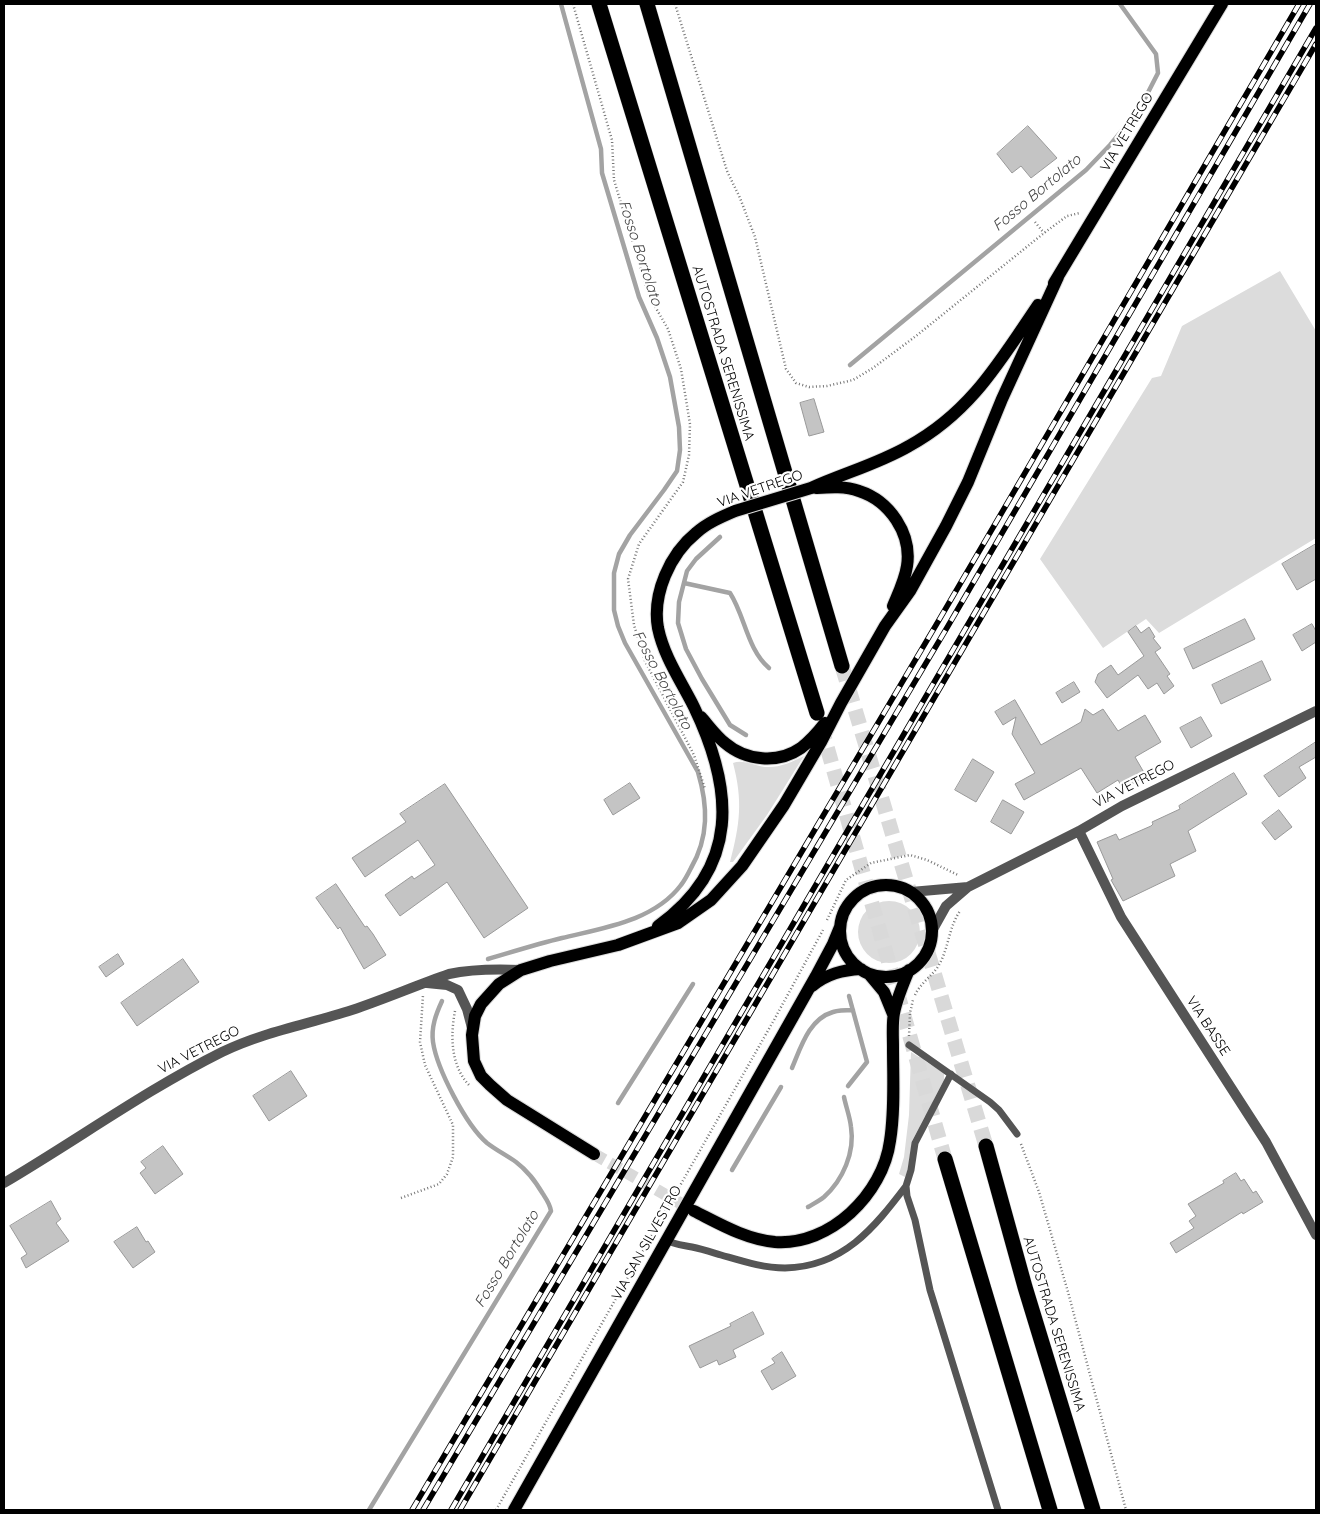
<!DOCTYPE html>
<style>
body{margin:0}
#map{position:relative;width:1320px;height:1514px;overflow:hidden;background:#fff;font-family:Quicksand,sans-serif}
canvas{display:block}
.frame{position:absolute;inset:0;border:5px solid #000;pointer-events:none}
</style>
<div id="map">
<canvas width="1320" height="1514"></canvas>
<div class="frame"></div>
</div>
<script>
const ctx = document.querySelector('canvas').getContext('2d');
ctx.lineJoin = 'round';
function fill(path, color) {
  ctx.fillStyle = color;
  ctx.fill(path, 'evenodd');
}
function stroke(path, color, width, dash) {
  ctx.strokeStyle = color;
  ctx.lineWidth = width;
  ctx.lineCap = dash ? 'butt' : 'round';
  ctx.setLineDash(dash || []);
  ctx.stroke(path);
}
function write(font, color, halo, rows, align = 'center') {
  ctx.font = font + ' Quicksand,sans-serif';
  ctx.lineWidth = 4.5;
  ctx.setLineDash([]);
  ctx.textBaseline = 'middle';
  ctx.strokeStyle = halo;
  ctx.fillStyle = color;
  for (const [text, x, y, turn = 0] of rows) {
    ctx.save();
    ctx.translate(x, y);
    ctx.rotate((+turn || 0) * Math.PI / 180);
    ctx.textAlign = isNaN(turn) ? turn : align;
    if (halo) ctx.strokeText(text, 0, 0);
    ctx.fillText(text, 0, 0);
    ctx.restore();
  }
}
fill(new Path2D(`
 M1280,271L1316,331V538L1159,633L1146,619L1103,648L1040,559L1152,378L1161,376L1182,326Z
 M804,756L767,815L733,862H730C740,824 743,801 733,763C743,759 755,766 765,767C779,768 792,762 804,756Z
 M858 932a31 31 0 1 1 62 0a31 31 0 1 1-62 0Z
 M911,1052L944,1073V1080L912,1141L908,1169L905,1177L899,1174L904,1157L909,1115Z`), '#dcdcdc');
stroke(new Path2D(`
 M850,365L1086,170L1110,145L1139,110L1158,73L1156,54L1120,4
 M720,537L696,559L687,571L679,602L678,623L686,649L702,679L730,725L746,735
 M684,583L730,593C745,616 747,649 769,668
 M488,959C512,952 537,944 562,938C603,928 654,921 681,885C685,880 688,874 691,868C709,837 708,806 698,772L625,643L618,626L614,610V573L619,554L630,535L664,490L677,471L680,450L679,427L670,377L657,338L639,297L602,173L601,149L561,4
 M792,1068C801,1047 809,1019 833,1012C839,1010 846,1010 853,1010
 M848,1086L867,1062L849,996
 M618,1103L693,984
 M732,1170L781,1087
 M808,1207C813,1204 819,1201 824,1197C843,1180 855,1152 851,1127C850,1117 846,1107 844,1097
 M369,1510L551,1211C550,1204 547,1200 543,1194C535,1181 528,1171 516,1162C506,1155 496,1150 487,1143C466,1125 437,1069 433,1042C431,1027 436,1014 442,1001`), '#a3a3a3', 4.5);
const building = new Path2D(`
 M1028,126L1057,158L1031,178L1021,166L1012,173L997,154Z
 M814,399L824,432L809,436L800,403Z
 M1316,544V579L1297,590L1282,564Z
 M1245,619L1255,639L1193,669L1184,649Z
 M1312,624L1316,631V642L1302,651L1293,635Z
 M1136,626L1141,633L1149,627L1155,637L1153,638L1161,648L1155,652L1170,674L1167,676L1174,686L1164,694L1157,683L1148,689L1138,675L1107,698L1095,682L1098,674L1111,665L1118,675L1144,656L1128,632Z
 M1262,661L1271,680L1221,704L1212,685Z
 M1074,682L1080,692L1062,703L1056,693Z
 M1015,700L1041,745L1081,722L1085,709L1093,715L1103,709L1118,731L1145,715L1161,742L1135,757L1146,776L1123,789L1118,780L1097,793L1081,768L1024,800L1015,784L1035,773L1012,734L1016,717L1003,725L995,712Z
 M1201,717L1212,736L1191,748L1180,728Z
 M1316,742V757L1299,767L1306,778L1279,797L1264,776Z
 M973,759L994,772L976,802L955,790Z
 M1234,773L1247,794L1188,831L1196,851L1170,864L1175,876L1123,901L1111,880L1113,879L1097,842L1116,834L1119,840L1151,826L1153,824L1152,822L1180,809L1179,806Z
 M630,783L640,798L613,815L604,800Z
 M445,784L528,908L484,938L447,882L400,916L385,895L412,876L414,879L435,865L418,840L365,877L352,858L406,822L400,814Z
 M1003,800L1024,812L1011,834L991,822Z
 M1279,810L1292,827L1275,840L1262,823Z
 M336,884L365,927L367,926L373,934L386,955L364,969L340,927L338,929L316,898Z
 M118,954L124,964L106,977L99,967Z
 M183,959L199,982L137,1026L121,1003Z
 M291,1071L307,1096L269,1121L253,1096Z
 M163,1146L183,1174L155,1194L140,1173L146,1168L141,1162Z
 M1236,1173L1241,1181L1244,1179L1253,1193L1256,1191L1263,1202L1243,1214L1242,1212L1176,1253L1170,1243L1194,1228L1189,1221L1196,1216L1188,1204L1224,1183L1223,1181Z
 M51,1201L61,1219L56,1223L69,1241L26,1268L21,1258L27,1254L10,1226Z
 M137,1227L146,1242L148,1241L155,1252L133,1268L114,1242Z
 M753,1312L764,1334L733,1350L736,1357L719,1365L717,1360L700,1368L689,1346L731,1326L730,1324Z
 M782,1352L796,1376L772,1390L761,1371L775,1363L772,1359Z`);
fill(building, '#c4c4c4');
stroke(building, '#999', 1);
stroke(new Path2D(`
 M594,1154L694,1211`), '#d9d9d9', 12, [12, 6]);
stroke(new Path2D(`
 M842,666L986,1146
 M821,726L945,1159`), '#d9d9d9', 15, [15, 8]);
const primary = new Path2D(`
 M1054,283L1222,4
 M811,488C844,473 878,464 909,446C971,412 1000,361 1038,305
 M816,488C831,487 845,486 859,491C890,501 912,534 907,566C905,580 898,594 893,606
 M701,717C709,726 716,736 725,743C746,761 778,764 801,748C810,741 818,732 825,723
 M840 931a46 46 0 1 1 92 0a46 46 0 1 1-92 0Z
 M658,926C740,867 734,790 694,707C681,681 664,657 658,628C652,594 670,554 696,533C707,523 721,517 735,511
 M869,974L884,992L893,1014
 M812,986C827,974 842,970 861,969
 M594,1154L507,1100L490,1085L481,1076L474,1061L472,1035L475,1016L481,1004L499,984L521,970L550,961L618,945L678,923L711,900L742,866L784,805L821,742L841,703L885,626L910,591L946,526L968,482L1002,399L1058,277
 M694,1211C720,1224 745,1239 775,1242C830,1246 883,1194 890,1141C895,1110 893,1078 893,1047C893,1036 892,1023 894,1013C897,998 903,984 909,970
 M514,1510L816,976L833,944L840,927`);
const highway = new Path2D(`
 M599,4L817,713
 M647,4L842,666
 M986,1146L1025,1287L1093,1510
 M945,1159L1050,1510`);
stroke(primary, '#dbdbdb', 14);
stroke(highway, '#dbdbdb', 16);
stroke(new Path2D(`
 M573,4L612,140L614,180L636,253L649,296L668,329L681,369L690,424L689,455L683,482L639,544L628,579L634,625L645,661L694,755L705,789
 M675,4L727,171L740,198L755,237L786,369L796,383L809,387L827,386L853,380L873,368L916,336L1044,233L1067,216L1080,213
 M1035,222L1044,233
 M827,920L846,880L871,863L910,855L927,860L958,875
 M915,995C921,982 934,975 940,963C949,946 949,927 960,911
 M455,1011C450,1037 451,1067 470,1086
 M909,1036L910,1013L913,1000
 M1021,1144L1039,1192L1068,1292L1126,1510
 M401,1198L439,1184L447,1174L453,1157V1125L425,1065L420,1042L423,995
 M496,1510L774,1020L823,930`), '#777', 2.5, [1, 2.5]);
stroke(new Path2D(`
 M909,1045L990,1102L999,1110L1017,1134
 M951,1074L915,1143L911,1170L906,1186L907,1196L915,1220L930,1290L998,1510
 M666,1240C675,1245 682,1245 692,1247C702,1249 711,1252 721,1255C742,1261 763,1268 785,1268C843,1267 874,1228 906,1186`), '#555', 7);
stroke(new Path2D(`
 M1079,831L1121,917L1266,1142L1316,1235
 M911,892L968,887
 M932,931L946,906L968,887L1079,831L1122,806L1316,711
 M427,983L447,985L458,990L467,1009L472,1028
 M4,1183C77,1140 146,1090 222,1052C263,1032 309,1024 352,1010C385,999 417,985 449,974C472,969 497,969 521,970`), '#555', 10);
stroke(primary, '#000', 12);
stroke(highway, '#000', 15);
const rail = new Path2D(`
 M412,1510L939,620L1299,4
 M423,1510L948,626L1310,4
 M451,1510L1316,28
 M460,1510L1316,44`);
stroke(rail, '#000', 5.5);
stroke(rail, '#fff', 4, [11]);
const primaryBridge = new Path2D(`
 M735,511L811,488`);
stroke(primaryBridge, '#dbdbdb', 14, []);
stroke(primaryBridge, '#000', 12);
write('14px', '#000', '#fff', [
 ["VIA VETREGO",1127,132,-59],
 ["AUTOSTRADA SERENISSIMA",723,353,73],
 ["VIA VETREGO",760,489,-19],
 ["VIA VETREGO",1134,784,-27],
 ["VIA BASSE",1208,1026,57],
 ["VIA VETREGO",199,1050,-27],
 ["VIA SAN SILVESTRO",647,1243,-61],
 ["AUTOSTRADA SERENISSIMA",1054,1324,73]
]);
write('italic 15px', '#444', '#fff', [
 ["Fosso Bortolato",1037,193,-40],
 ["Fosso Bortolato",640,253,72],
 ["Fosso Bortolato",662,680,62],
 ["Fosso Bortolato",507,1259,-59]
]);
</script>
